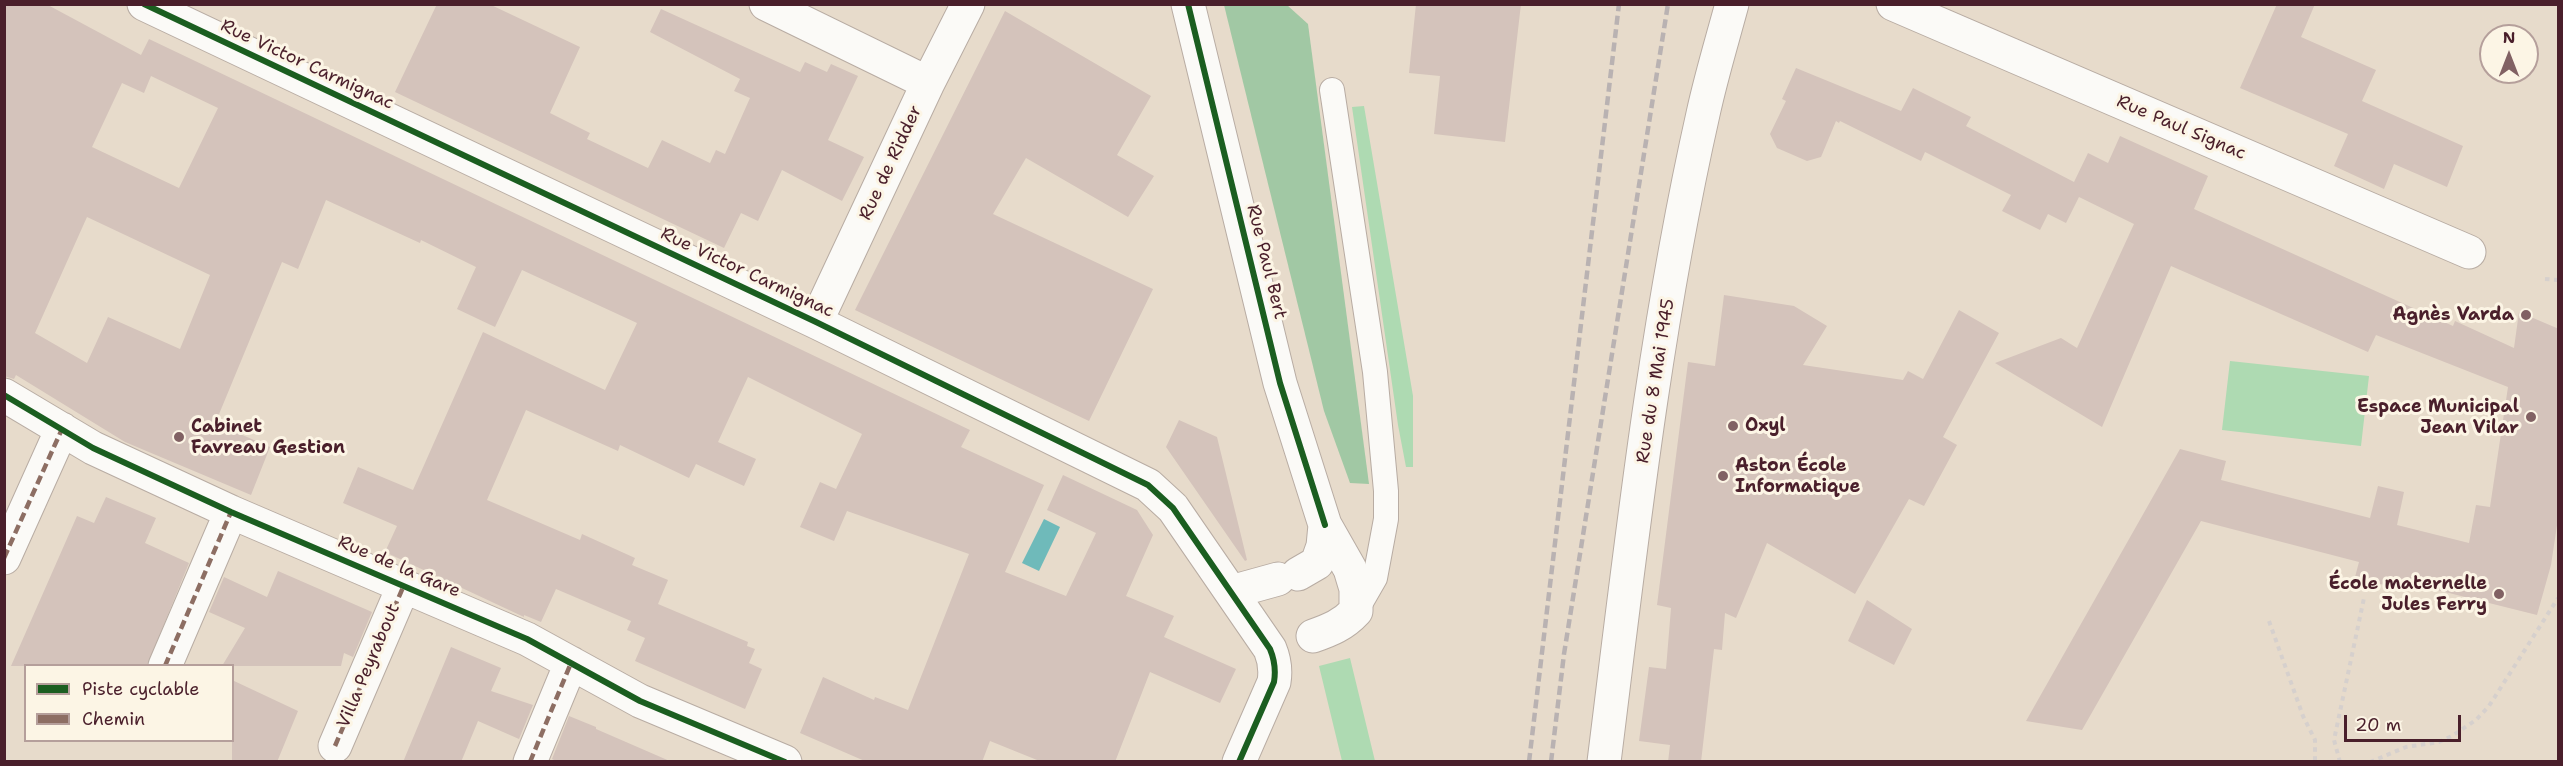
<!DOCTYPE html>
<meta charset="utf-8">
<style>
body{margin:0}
#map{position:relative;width:2563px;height:766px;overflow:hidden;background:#e7dbcb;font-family:"Shantell Sans",sans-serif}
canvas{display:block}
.frame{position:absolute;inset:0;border:6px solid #4a1f2b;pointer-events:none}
.legend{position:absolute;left:24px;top:664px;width:210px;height:78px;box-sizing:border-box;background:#fcf5e5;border:2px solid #b59f9b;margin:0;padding:8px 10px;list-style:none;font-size:18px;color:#4a1f2b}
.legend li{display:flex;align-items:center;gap:12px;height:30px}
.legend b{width:30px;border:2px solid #b59f9b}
.north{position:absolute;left:2479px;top:24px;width:60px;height:60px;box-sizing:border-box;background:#fcf5e5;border:2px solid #b59f9b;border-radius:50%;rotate:0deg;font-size:16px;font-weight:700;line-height:24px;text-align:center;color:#4a1f2b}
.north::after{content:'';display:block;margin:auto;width:21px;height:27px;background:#816163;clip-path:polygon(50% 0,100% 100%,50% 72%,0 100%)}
.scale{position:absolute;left:2344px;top:715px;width:117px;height:27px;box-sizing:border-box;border:3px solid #4a1f2b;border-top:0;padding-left:8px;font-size:18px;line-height:21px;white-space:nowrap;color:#4a1f2b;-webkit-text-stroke:4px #fcf5e5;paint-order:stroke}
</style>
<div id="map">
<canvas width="2563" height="766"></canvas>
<div class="frame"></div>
<ul class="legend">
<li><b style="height:8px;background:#1b5e20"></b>Piste cyclable</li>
<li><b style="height:8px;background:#8d6e63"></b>Chemin</li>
</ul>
<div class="north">N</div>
<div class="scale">20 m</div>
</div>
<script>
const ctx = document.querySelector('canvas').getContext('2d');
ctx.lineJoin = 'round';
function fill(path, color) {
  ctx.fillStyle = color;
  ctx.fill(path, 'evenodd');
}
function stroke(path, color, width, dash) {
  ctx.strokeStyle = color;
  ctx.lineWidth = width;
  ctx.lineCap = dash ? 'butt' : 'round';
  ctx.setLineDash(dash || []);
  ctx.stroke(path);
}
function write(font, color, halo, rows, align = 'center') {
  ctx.font = font + ' "Shantell Sans",sans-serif';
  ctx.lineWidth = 6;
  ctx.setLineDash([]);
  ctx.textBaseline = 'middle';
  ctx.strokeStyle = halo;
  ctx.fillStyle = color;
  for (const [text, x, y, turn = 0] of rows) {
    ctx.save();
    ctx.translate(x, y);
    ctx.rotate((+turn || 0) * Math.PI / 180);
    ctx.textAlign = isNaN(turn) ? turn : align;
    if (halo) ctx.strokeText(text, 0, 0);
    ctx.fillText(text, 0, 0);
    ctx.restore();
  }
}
fill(new Path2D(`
 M1364,106L1413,396V467H1406L1398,425L1352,107Z
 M2230,361L2369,376L2361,446L2222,430Z
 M1350,658L1375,761H1342L1319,666Z`), '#aedab2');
fill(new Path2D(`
 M1224,5H1287L1308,24L1369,484L1350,483L1324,411Z`), '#a1c8a4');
fill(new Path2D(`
 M1044,519L1060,527L1039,571L1022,563Z`), '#6fbaba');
fill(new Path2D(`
 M4,4H46L141,55L149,39L970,430L961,447L1044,485L1005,572L1066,596L1096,533L1047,510L1063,475L1137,510L1153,535L1126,596L1174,616L1164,637L1236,669L1220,703L1150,672L1115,762H1042L990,741L982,762H867L800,733L823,677L874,700L875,697L908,710L969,554L847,511L834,541L800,527L820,482L836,489L862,434L748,377L718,442L756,459L744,486L696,464L689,478L620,445L618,451L526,410L487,500L580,540L582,534L635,558L632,565L668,580L658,604L748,642L747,646L755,649L749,663L762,669L745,709L635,661L645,638L627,630L631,621L556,589L541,622L524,615V617L385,552L397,526L343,503L358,467L413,490L483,332L605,390L637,323L522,270L495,327L457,309L476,267L421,240L420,243L326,200L298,269L282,262L217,419L226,423L224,427L270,447L251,495L125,442L16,375L14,379L4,376ZM151,76L218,108L179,188L92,147L122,83L144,93ZM87,217L210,275L180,349L108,317L87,363L35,333Z
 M437,4H489L580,47L550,113L590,133L587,139L648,168L662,140L710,163L716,150L725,154L750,98L734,91L740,79L650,32L661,9L800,72L805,62L827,72L831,64L858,76L828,140L864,157L842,201L782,170L758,221L741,213L724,248L395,92Z
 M1416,4H1521L1505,142L1434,134L1440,76L1409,73Z
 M2277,4H2315L2301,37L2376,70L2362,101L2463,146L2447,187L2394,164L2384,189L2334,166L2348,134L2240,88Z
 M1005,11L1151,96L1117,155L1154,176L1128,217L1026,158L993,214L1153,289L1089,421L855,310Z
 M1796,68L1901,111L1913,88L1971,117L1966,126L2074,182L2088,153L2108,163L2120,136L2208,176L2194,209L2453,326L2455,321L2514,348L2519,312L2559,329V512L2551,565L2537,615L2385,577L2384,585L2355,577L2359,562L2201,521L2082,730L2026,721L2180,449L2226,461L2221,480L2370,518L2378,486L2404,492L2397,525L2469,543L2476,505L2490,507L2508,387L2376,335L2368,352L2171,266L2102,427L1995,363L2061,338L2077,348L2134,224L2079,197L2066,223L2048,214L2040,230L2002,211L2011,195L1925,152L1921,161L1840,121L1839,123L1836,121L1821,157L1807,161L1777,148L1770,134L1786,101L1782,99Z
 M1724,295L1794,306L1827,326L1803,365L1903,380L1908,371L1923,379L1959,310L1999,333L1943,437L1957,445L1924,506L1909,499L1855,594L1767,543L1736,618L1725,613L1722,650L1714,649L1701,762H1668L1670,745L1639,741L1649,667L1666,669L1671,608L1657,605L1688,362L1715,366Z
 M1179,420L1217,437L1247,560L1245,561L1166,447Z
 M106,497L156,518L145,543L189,563L147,666H11L77,516L94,523Z
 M278,571L372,612L353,657L344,653L341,666H222L245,628L209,612L224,577L267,597Z
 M1867,600L1912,629L1894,665L1848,641Z
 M451,647L501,668L491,691L533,705L519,739L478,721L461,762H403Z
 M232,680L298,711L277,762H232Z
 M569,716L596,727V729L672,762H558L552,759Z`), '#d4c3bb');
const service = new Path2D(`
 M1332,90L1375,372L1386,491V519L1375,578L1356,611`);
const minor = new Path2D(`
 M144,4L816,322L1148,485L1173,508L1270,649C1275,661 1276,670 1274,682L1239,762
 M766,4L928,83
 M1188,4L1280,383L1325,525L1350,569L1356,589V611C1343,625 1330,630 1313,636
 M1893,4L2469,252
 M816,322L928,83L968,4
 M4,395L93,448L231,512L527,639L640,701L785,762
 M4,558L62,429
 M1298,574L1317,563L1323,546L1325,525
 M1231,592L1278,579
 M165,666L231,512
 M335,746L404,585
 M530,762L571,663
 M1604,762C1631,545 1655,327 1703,114C1711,77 1722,41 1732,4`);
stroke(service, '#b8aca3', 26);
stroke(minor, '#b8aca3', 35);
stroke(new Path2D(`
 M2545,279L2558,280
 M2269,621L2303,716L2315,740V762
 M2340,762L2334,740L2364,598
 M2370,762L2406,747L2439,742L2452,736L2476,720L2489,706L2558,598`), '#d6d0cd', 4, [4.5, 4.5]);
stroke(service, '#fbfaf7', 24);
stroke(minor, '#fbfaf7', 33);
stroke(new Path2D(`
 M1529,762L1619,4
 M1551,762L1564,654L1668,4`), '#b9b2b2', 4.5, [9, 4.5]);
stroke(new Path2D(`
 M4,558L62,429
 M165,666L231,512
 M335,746L404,585
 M530,762L571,663`), '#8d6e63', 4.5, [9, 4.5]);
stroke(new Path2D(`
 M144,4L816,322L1148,485L1173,508L1270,649C1275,661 1276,670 1274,682L1239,762
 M1188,4L1280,383L1325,525
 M4,395L93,448L231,512L527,639L640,701L785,762`), '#1b5e20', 6);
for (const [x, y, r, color] of [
 [2526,315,6,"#816163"],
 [2531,417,6,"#816163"],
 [1733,426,6,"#816163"],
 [179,437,6,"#816163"],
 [1723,476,6,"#816163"],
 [2499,594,6,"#816163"]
]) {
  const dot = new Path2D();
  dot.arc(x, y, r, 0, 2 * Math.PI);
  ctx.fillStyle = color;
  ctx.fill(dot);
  stroke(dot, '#fcf5e5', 2);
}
write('18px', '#4a1f2b', '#fcf5e5', [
 ["Rue Victor Carmignac",307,65,25],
 ["Rue Paul Signac",2181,128,23],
 ["Rue de Ridder",891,163,-65],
 ["Rue Paul Bert",1266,262,76],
 ["Rue Victor Carmignac",747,273,25],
 ["Rue du 8 Mai 1945",1656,381,-81],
 ["Rue de la Gare",399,567,23],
 ["Villa Peyrabout",369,666,-67]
]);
write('bold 18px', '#4a1f2b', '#fcf5e5', [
 ["Agnès Varda",2514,315],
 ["Espace Municipal",2519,407],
 ["Jean Vilar",2519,428],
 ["Oxyl",1745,426,"left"],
 ["Cabinet",191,427,"left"],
 ["Favreau Gestion",191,448,"left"],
 ["Aston École",1735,466,"left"],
 ["Informatique",1735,487,"left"],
 ["École maternelle",2487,584],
 ["Jules Ferry",2487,605]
], 'right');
</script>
